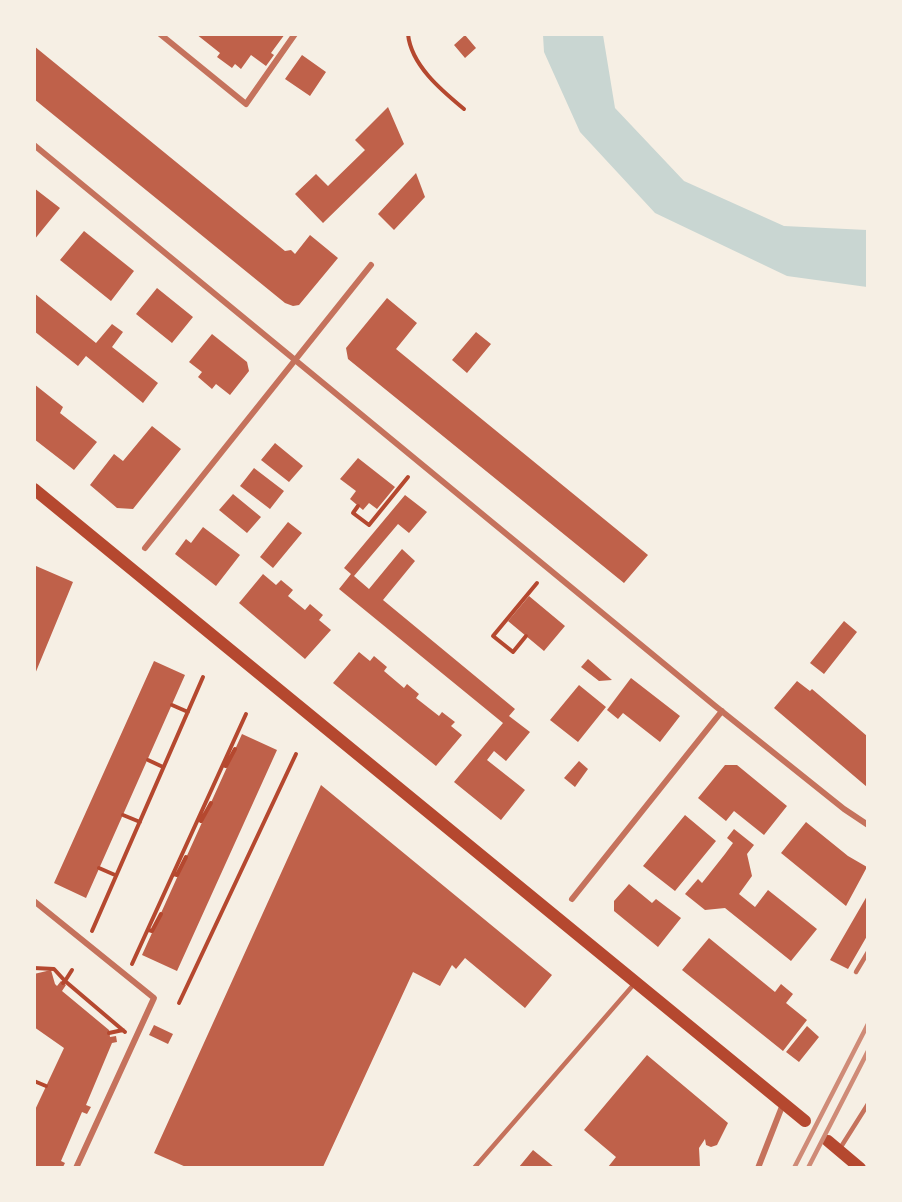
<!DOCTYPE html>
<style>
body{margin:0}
#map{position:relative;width:902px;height:1202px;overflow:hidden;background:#f6efe4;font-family:Arial,sans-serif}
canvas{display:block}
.frame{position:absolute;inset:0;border:36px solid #f6efe4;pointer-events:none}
</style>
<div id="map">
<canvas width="902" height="1202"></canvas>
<div class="frame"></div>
</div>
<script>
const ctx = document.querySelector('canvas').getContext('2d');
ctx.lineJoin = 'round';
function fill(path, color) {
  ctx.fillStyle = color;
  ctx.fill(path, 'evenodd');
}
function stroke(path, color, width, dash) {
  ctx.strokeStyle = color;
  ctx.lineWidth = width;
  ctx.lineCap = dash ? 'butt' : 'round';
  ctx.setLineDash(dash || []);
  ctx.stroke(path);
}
fill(new Path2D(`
 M543,35H603L615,108L684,181L784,226L867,230V287L787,276L655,213L580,132L544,52Z`), '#c9d6d2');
fill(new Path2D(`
 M196,34H285L271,53L274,55L266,66L251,55L241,69L235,64L232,68L217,57L220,53Z
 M465,35L476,48L465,58L454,45Z
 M34,46L285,251L291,250L295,254L310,235L338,258L299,305L293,306L285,303L34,99Z
 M302,55L326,72L310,96L285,79Z
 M388,107L404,144L323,223L295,194L316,174L328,186L365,150L355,140Z
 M416,173L425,197L394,230L378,214Z
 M34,188L60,208L34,240Z
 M84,231L134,271L111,301L60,260Z
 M157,288L193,317L172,343L136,314Z
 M34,293L96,343L112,324L123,332L112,347L158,383L143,403L86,356L78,366L34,331Z
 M387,298L417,323L396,349L648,555L624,583L348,359L346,348Z
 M476,332L491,344L467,373L452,360Z
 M212,334L247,362L249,371L230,395L216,384L212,389L198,377L202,372L189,362Z
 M34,384L63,407L60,413L97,442L74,470L34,439Z
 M152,426L181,449L133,509L117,508L90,485L114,454L123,461Z
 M275,443L303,466L289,482L261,460Z
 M358,458L395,487L377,509L369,503L363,510L350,499L356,491L340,479Z
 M254,468L284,491L270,509L240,486Z
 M233,494L261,517L247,533L219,510Z
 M405,495L427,512L409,533L398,524L354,576L369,589L402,549L415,561L383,600L515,709L509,716L530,732L506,761L494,751L487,760L525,790L501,820L454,782L503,723L339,589L351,574L344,568Z
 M288,522L302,533L273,568L260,557Z
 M203,527L240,555L216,586L175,554L186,539L191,543Z
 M36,566L73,582L35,674L34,571Z
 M263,574L276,585L281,580L293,590L288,596L305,610L310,604L323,615L319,620L331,630L305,659L239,603Z
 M529,596L565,626L544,651L508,621Z
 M844,621L857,632L824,674L810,663Z
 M359,652L370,661L374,656L387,667L384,671L404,688L407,684L419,694L416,698L439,716L442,712L455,722L451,726L462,735L436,766L333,683Z
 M588,659L612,680L599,681L581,667Z
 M154,661L185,675L86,898L54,883Z
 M631,678L680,716L660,742L623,713L618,719L607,710Z
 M797,681L810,691L812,689L867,736V787L774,708Z
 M579,685L606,707L578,742L550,720Z
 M242,734L277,750L177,971L142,955Z
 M579,761L588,769L575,787L564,778Z
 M725,765H737L787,806L764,835L734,811L726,821L698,798Z
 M321,785L552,975L525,1008L465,958L456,969L452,965L440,986L413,972L323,1167H186L154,1153Z
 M685,815L716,841L675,891L643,866Z
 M806,822L848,856L867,867L846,906L781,853Z
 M734,829L754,845L747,854L752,876L739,894L755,907L768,890L817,929L791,961L725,908L705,910L685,894L698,879L702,883L725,854L733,843L727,838Z
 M629,884L652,903L656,899L681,918L658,947L614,911V901Z
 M867,896V936L848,969L830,960Z
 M709,938L775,992L781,984L793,994L786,1003L807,1020L783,1051L682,970Z
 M51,970L55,984L57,986L61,981L66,985L62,991L109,1030L110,1037L116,1036L117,1042L112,1043L86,1105L91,1107L87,1114L82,1112L61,1161L65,1163L63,1167H34V1112L64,1048L34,1027V974Z
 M154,1025L173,1034L168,1044L149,1035Z
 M807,1026L819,1037L799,1062L786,1052Z
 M647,1055L728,1123L717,1145L711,1147L706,1145L705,1139L699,1148L700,1167H608L616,1157L584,1130Z
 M533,1150L554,1167H519Z`), '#bf614a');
stroke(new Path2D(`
 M408,34C411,65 441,90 464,109
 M358,506L353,513L369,525L408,477
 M526,636L513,652L493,636L537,583
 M172,705L188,712
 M148,760L163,767
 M223,765L226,766L235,749
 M123,815L140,822
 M199,819L201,821L211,803
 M99,868L115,875
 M174,874L177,875L186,857
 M149,930L152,931L161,914
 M92,931L203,677
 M132,964L246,714
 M34,968L54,969L65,981L72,970
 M63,983L65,981L125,1032
 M179,1003L296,754
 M109,1033L123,1030
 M34,1081L46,1086`), '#b5482f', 4);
stroke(new Path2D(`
 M856,972L868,952
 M839,1150L868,1104
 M474,1168L635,983`), '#c5725c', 4.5);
stroke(new Path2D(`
 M160,34L246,104L295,34
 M34,145L714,705L844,809L868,825
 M145,548L371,265
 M572,899L722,711
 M34,901L154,998L76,1168
 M758,1168L783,1104`), '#c5725c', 6);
stroke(new Path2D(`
 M34,489L805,1121
 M828,1141L860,1168`), '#b5482f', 12);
stroke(new Path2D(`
 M794,1168L868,1024
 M808,1168L868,1051`), '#cf8b77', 4.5);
</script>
